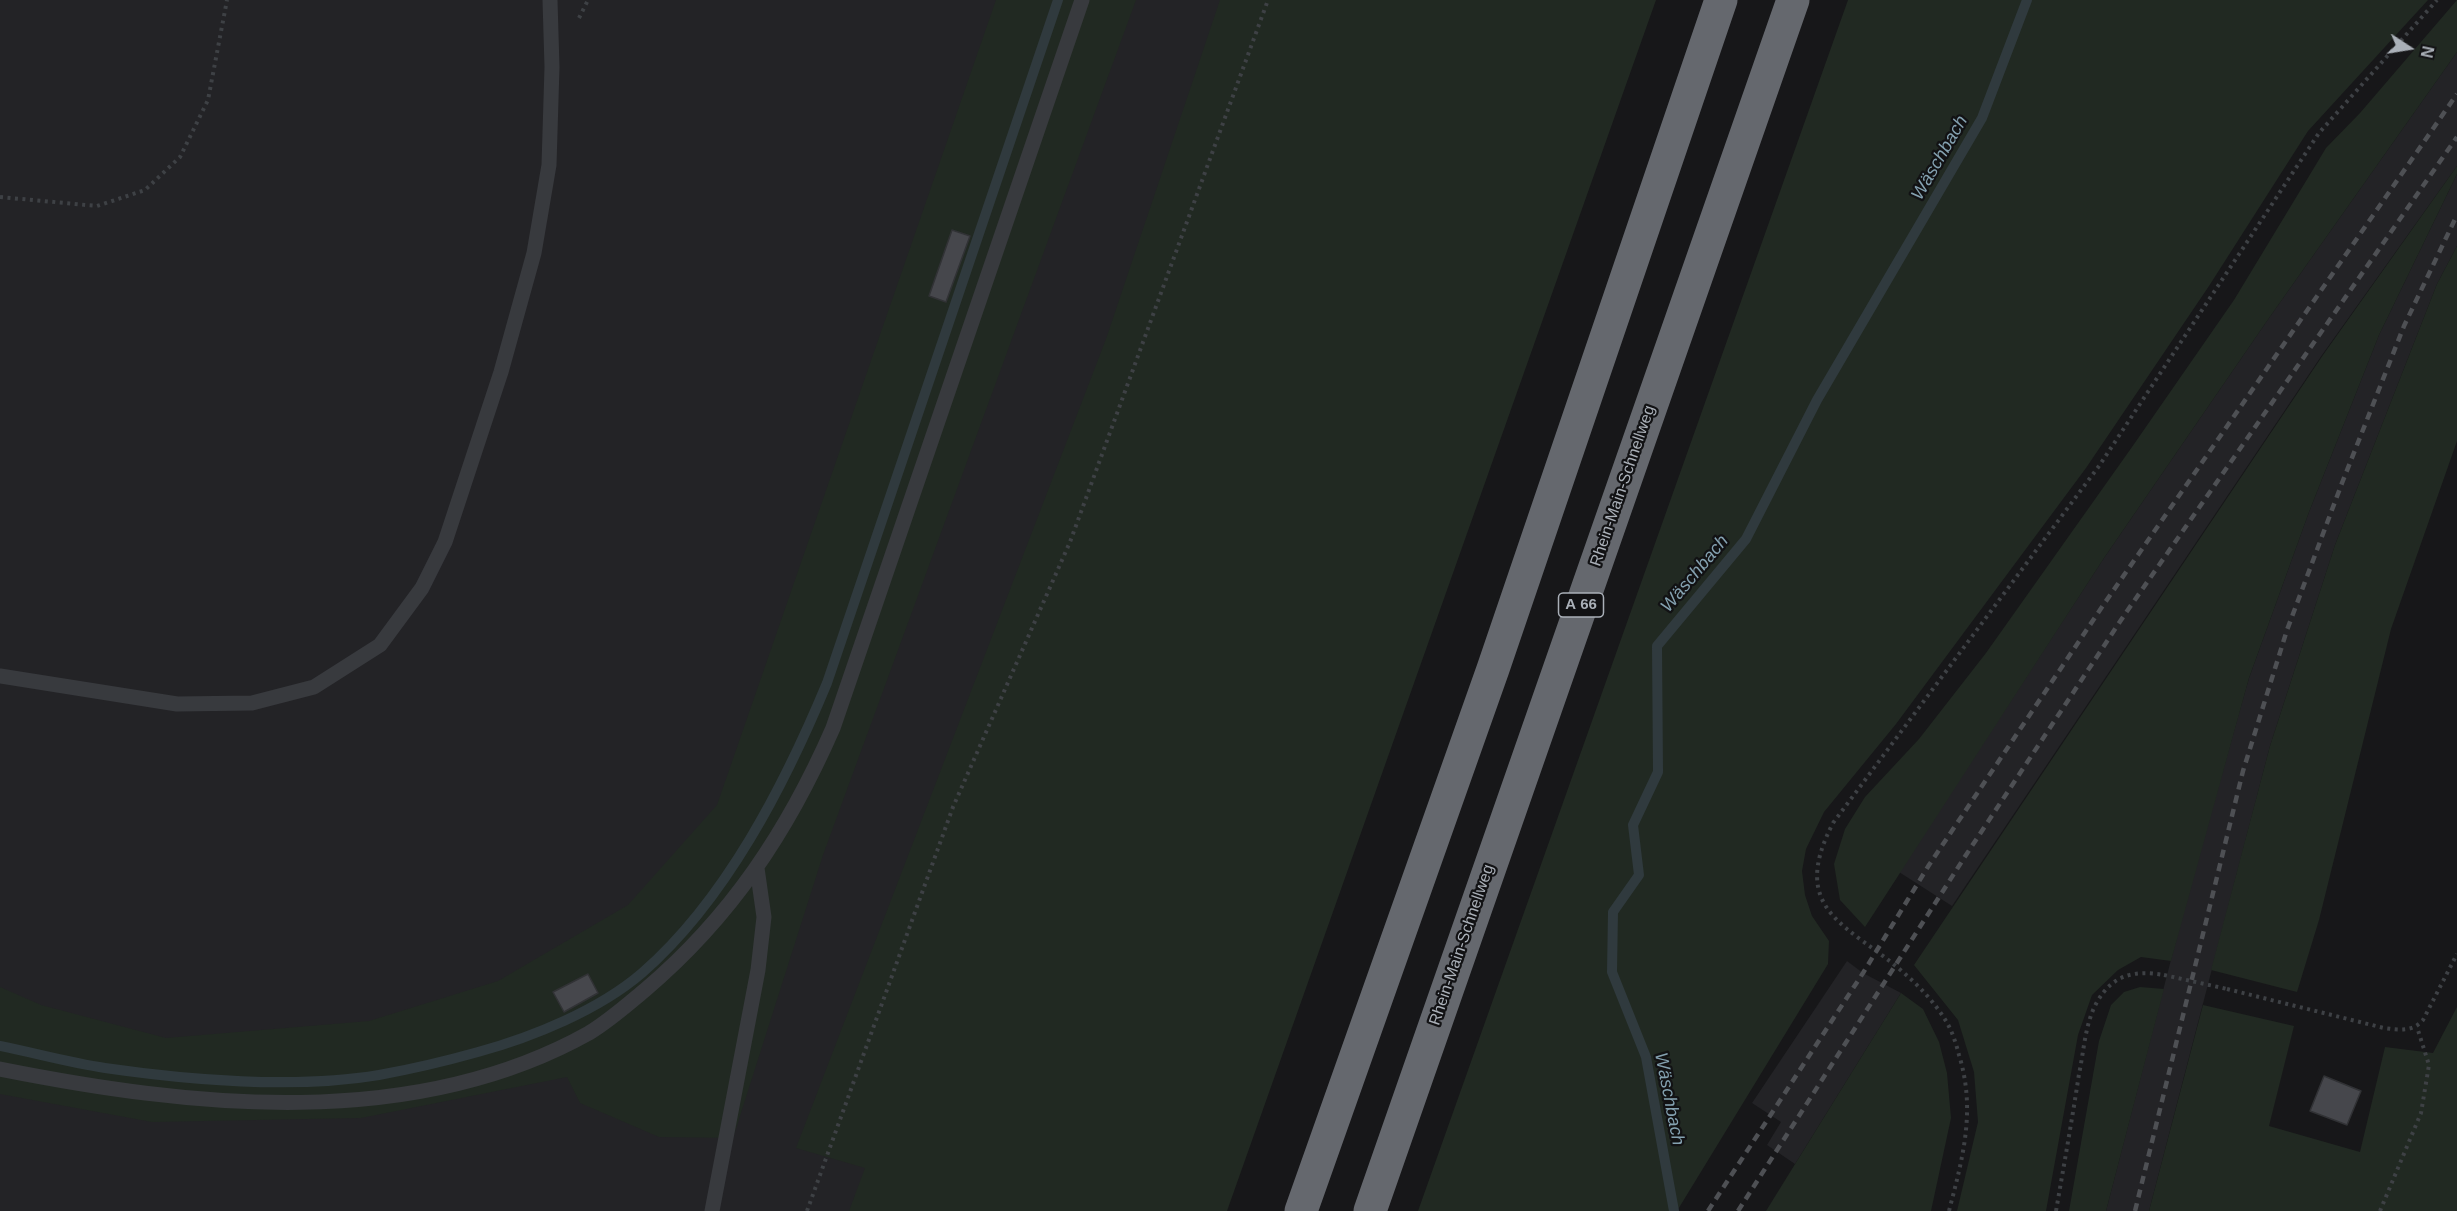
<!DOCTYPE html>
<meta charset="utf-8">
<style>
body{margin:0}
#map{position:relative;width:2457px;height:1211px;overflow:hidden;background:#171719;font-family:Helvetica,sans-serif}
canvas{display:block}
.north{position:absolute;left:2379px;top:18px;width:60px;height:60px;-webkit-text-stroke:4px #121214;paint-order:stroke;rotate:102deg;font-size:16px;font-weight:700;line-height:24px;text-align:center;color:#aab0b8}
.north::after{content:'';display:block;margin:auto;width:21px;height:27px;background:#aab0b8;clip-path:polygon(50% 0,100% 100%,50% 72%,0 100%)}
</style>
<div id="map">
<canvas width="2457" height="1211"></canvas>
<div class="north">N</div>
</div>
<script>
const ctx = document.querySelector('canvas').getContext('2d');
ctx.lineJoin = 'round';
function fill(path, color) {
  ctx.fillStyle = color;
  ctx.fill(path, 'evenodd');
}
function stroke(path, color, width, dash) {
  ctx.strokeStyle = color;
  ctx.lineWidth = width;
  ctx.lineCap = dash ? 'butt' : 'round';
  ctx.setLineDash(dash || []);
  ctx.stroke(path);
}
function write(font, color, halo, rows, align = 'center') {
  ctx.font = font + ' Helvetica,sans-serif';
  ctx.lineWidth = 4.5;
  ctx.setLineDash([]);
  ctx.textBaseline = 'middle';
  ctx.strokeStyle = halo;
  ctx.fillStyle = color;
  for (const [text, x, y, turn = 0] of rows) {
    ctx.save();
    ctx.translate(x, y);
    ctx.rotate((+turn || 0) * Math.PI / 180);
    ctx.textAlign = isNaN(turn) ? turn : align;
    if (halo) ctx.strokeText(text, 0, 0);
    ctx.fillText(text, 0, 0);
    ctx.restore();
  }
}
fill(new Path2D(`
 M0,0H1436L1031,1211H0Z
 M2457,52V166L2322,355L1952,906L1899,872L2104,558L2269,318Z
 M2457,174V246L2437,284L2335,545L2270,746L2149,1211H2106L2188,894L2249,678L2309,512L2379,335Z
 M1847,961L1863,973L1901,993L1795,1164L1767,1145L1781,1122L1752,1103Z`), '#232326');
fill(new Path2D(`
 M996,0H1136L823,855L733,1138L659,1137L580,1103L567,1077L361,1118L152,1122L0,1094V987L41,1005L166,1038L369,1021L498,981L628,905L717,805Z
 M1220,0H1656L1227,1211H849L865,1168L796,1148L1106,339Z
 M1848,0H2428L2308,131L2209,286L2086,468L1896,724L1824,812L1806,849L1802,871L1805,895L1812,916L1829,941L1828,964L1677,1211H1418Z
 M2457,0V52L2269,318L2104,558L1865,927L1840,900L1834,864L1845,829L1865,797L1919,739L1986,653L2132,447L2234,300L2326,148L2360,113Z
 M2457,166V174L2379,335L2309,512L2249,678L2171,961L2141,957L2118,970L2092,995L2078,1035L2046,1211H1957L1978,1122L1974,1072L1958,1020L1914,965L2323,355Z
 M2457,246V441L2391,629L2319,920L2297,992L2211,970L2270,746L2335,545L2437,284Z
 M2140,987L2164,989L2106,1211H2069L2099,1041L2111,1005L2124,992Z
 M1901,993L1923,1009L1939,1042L1947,1073L1951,1118L1931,1211H1766Z
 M2203,1005L2294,1026L2269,1126L2360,1152L2385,1047L2433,1053L2457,1007V1211H2149Z`), '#212922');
stroke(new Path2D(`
 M0,1046C35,1053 70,1063 105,1068C188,1080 296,1089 379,1075C412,1069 446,1061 478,1052C533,1037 599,1010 642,973C726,900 785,784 827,683L1058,0
 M1674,1211L1646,1057L1612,972L1613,912L1639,875L1633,825L1658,772L1657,646L1746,539L1817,400L1982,118L2027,0`), '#303a3e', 10);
const building = new Path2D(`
 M952,230L970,236L946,302L929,296Z
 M588,974L598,993L564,1012L553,992Z
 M2324,1076L2361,1091L2347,1125L2310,1111Z`);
fill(building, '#46474c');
stroke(building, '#313235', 1.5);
stroke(new Path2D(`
 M579,18L588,0
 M0,197L97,206L145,190L180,157L208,100L227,0
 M2227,989L2384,1028C2399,1030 2413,1032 2423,1020L2457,954
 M807,1211L953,807L1070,542L1268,0
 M1949,1211C1963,1157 1976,1110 1959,1055C1956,1043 1952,1031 1946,1021C1935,1003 1920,987 1904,973C1850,925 1787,912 1833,823L2099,466L2319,133L2437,0
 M2056,1211C2064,1165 2072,1120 2079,1074C2084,1051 2085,1023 2097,1002C2113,974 2135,970 2164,975
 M2380,1211L2421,1113L2429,1065L2417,1027`), '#3e4145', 4, [3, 4.5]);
stroke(new Path2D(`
 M0,676L177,704L252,703L314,687L380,645L422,588L445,542L501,372L534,253L549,165L552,67L550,0
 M0,1069C191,1107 412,1132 589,1033C609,1021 627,1005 645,990C731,917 788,831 833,728L1082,0
 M712,1211L758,970L764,917L757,868`), '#383a3e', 15);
stroke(new Path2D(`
 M1301,1211L1493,669L1721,0
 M1370,1211L1793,0`), '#65686e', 33);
stroke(new Path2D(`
 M1708,1211L1863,973L1929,865L2104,604L2457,94
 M1738,1211L1966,855L2125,614L2457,137
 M2135,1211L2243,771L2287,630L2342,483L2404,326L2457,215`), '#4e5054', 4.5, [8, 6]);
stroke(new Path2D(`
 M2164,975L2227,989`), '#3e4145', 4, [3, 4.5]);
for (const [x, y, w] of [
 [1581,605,45]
]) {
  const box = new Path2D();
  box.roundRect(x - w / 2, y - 12, w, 24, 4.5);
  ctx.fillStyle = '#121214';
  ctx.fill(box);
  stroke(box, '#aab0b8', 1.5);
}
write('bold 15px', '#aab0b8', null, [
 ["A 66",1581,605]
]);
write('16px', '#aab0b8', '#121214', [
 ["Rhein-Main-Schnellweg",1623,486,-71],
 ["Rhein-Main-Schnellweg",1462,945,-71]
]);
write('italic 18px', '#84a1b0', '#121214', [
 ["Wäschbach",1940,158,-60],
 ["Wäschbach",1695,574,-50],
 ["Wäschbach",1669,1099,79]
]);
</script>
